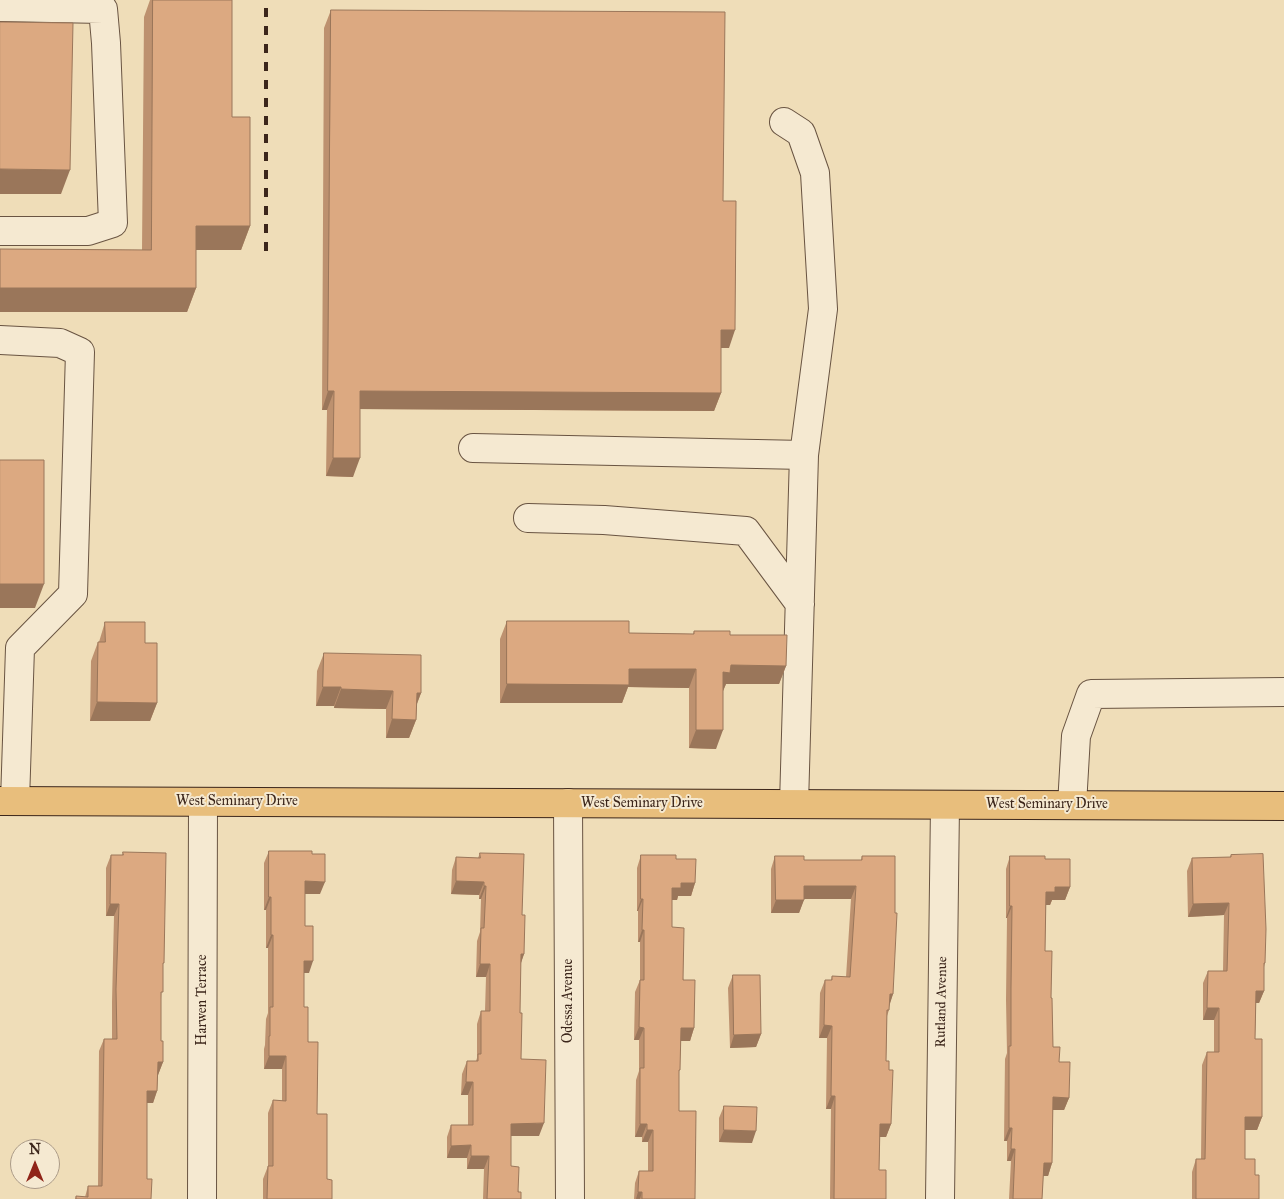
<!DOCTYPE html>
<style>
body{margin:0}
#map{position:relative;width:1284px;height:1199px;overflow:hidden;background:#efddb8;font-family:"IM FELL Great Primer",serif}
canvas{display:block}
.north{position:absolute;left:10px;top:1139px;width:50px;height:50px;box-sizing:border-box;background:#f5e9d1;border:1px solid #ab9b88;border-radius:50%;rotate:0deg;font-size:14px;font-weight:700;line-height:20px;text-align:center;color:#3c261b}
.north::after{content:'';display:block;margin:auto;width:18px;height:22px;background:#8f2418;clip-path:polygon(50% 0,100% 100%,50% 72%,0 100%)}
</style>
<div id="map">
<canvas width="1284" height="1199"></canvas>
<div class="north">N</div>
</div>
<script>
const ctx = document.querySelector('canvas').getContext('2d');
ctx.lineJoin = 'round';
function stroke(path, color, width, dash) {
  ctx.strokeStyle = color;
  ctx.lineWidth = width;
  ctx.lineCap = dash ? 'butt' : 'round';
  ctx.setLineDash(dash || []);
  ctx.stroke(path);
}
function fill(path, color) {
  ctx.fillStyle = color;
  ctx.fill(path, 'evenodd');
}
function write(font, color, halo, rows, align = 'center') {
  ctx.font = font + ' "IM FELL Great Primer",serif';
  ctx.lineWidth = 4;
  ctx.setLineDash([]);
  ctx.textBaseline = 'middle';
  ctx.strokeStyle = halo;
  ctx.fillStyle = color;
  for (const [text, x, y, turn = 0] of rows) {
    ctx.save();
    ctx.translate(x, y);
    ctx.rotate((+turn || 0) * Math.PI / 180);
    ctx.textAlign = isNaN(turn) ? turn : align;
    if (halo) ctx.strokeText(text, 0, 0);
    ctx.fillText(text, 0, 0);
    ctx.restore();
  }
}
const minor = new Path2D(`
 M0,7L103,9L106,43L113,223L88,231H0
 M784,122L801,133L815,173L823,309L804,455
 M0,340L60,343L80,352L73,594L20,648L15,801
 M473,448L804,455L794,804
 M528,518L604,520L746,531L800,604
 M568,803L570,1199
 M1072,805L1076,736L1091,694L1284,692
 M202,1199L203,802
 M940,1199L945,805`);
const major = new Path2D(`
 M0,801L1284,806`);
stroke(minor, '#695442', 30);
stroke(major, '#3c261b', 30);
stroke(minor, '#f5e9d1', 28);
stroke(major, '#e8be7c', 28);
stroke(new Path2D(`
 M266,251V0`), '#3c261b', 4, [9, 9]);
fill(new Path2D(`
 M150,0H232V117L250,226L241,250H196V288L187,312H0V249L142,250L144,17Z
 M331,10L723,201L729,348H721V393L714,411L360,409L353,477L326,476L327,410H322L324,28Z
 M507,621L629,633L693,634L694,631L730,635L786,666L779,684H726L723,691L716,749L689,748V688L628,687L622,703H500V639Z
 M105,622L145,643L157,703L150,721H90L91,661L98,642H99Z
 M324,653L421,693L417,704L416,720L409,738H386V709L334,708V706H316L317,671Z
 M269,851L312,854L320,894H305V926L309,973H304V1007L317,1114L327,1179L332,1199H263V1179L268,1166V1113L273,1100L282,1101V1069H264V1049L265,1045L266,1019L268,1013V948H266V910H264V863Z
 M123,852L163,967L161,999V1041L163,1062L158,1075L157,1091L153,1103H147V1179L151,1199H75L76,1196L85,1197L88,1186H98L99,1051L104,1039H112V1002L114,916H106V868L111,855H122Z
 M480,853L522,915L524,954L520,965V1013L521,1059L539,1136H511V1166L521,1199H483L484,1169H467V1158H447V1137L451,1125H468V1095H461L462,1074L467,1061H476L477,1058V1024L481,1011H485L486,977H476L477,941L480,932L481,899H479V895L451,894L452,870L456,857L478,858Z
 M641,855L676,859L695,883L691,896H678L677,900H672V927L694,1028L690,1041H681L679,1073V1111L695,1199H634L635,1183L639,1171H648V1142H642V1137H635L636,1080L639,1071V1040H634L635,992L640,980V942H638V911H637V868Z
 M1231,855L1265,963L1264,967V991L1259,1003H1256L1255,1039L1262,1117L1257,1130H1245V1159L1255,1175L1259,1199H1192V1172L1196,1159H1201L1202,1065L1207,1052H1214V1020H1203V983L1208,971H1223L1224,915L1188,917L1187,871L1192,858L1230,857Z
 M775,856L804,860H861L862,856L893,994L889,1005V1010L887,1016L886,1061L889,1070L892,1096L891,1099V1124L886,1137H880L879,1170L886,1199H830L831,1109H826L827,1038H819L820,993L825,980H831L832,976L846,977L851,899H804L799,913H771V869Z
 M1010,856L1045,859L1070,887L1065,900H1052L1050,905H1046L1045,951L1051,998L1053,1047L1059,1062L1069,1098L1064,1110H1053L1052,1163L1048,1176H1043L1042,1199H1009L1011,1161H1007V1141H1004L1005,1059L1007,1053L1006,1000L1007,918H1006V869Z
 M733,975L761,1034L756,1047L730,1048L728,988Z
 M724,1106L752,1143L719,1142V1118Z`), '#bd916f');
fill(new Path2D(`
 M0,169L70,170L61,194H0Z
 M196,226H250L241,250H187Z
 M0,288H196L187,312H0Z
 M721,330H735L729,348H714Z
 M328,391H334L327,410H322Z
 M360,391L721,393L714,411L353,409Z
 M333,458H360L353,477L326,476Z
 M0,584H44L35,608H0Z
 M731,665L786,666L779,684H726L723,691V672Z
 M629,669H696L689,688L628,687L622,703H500L507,684Z
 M323,687H341L334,706H316Z
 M341,689L393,691L386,709L334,708Z
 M417,693H421L414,711Z
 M97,702L157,703L150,721H90Z
 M392,719L416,720L409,738H386Z
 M696,730H723L716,749L689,748Z
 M305,881L325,882L320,894H300Z
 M456,881L484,882L479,895L451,894Z
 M681,883H695L691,896H678L677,900H667L672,888Z
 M484,886H486L481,899H479Z
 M804,886H856L851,899H799Z
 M1055,887H1070L1065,900H1052L1050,905H1041L1046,892Z
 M269,897H271L266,910H264Z
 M641,899H643L638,911H637Z
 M776,900H804L799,913H771Z
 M1229,903L1224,915L1188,917L1193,904Z
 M110,904H119L114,916H106Z
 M1010,906H1012L1007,918H1006Z
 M642,930H644L640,942H638Z
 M271,935H273L268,948H266Z
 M521,954H524L520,966Z
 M304,961H313L309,973H299Z
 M480,964H490L486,977H476Z
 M1256,991H1264L1259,1003H1251Z
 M890,994H893L889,1007Z
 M1207,1008H1219L1214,1020H1203Z
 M824,1025L832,1026L827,1038H819Z
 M639,1027L644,1028L639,1040H634Z
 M681,1028H694L690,1041H677Z
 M761,1034L756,1047L730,1048L734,1035Z
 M269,1056H286L282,1069H264Z
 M158,1062H163L158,1075Z
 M466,1082H473L468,1095H461Z
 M147,1091H157L153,1103H143Z
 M831,1096H835L831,1109H826Z
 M1053,1097L1069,1098L1064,1110H1049Z
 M1245,1117H1262L1257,1130H1241Z
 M544,1123L539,1136H507L511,1124Z
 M640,1124H647L642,1137H635Z
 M880,1124H891L886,1137H876Z
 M1009,1128H1012L1007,1141H1004Z
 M647,1130H653L648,1142H642Z
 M724,1130L756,1131L752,1143L719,1142Z
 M471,1145L467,1158H447L451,1146Z
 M1011,1149H1015L1011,1161H1007Z
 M471,1156H489L484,1169H467Z
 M1044,1163H1052L1048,1176H1039Z
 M638,1192H642L640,1199H636Z`), '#9a765a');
const building = new Path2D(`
 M153,0H232V117H250V226H196V288H0V249L151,250Z
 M331,10L725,12L723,201H736L735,330H721V393L360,391V458H333L334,391H328Z
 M0,22L73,23L70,170L0,169Z
 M0,460H44V584H0Z
 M507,621H629V633L694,634V631H730V635H787L786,666L731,665L730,673L723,672V730H696V669H629V685L507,684Z
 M105,622H145V643H157V703L97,702L98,642H105Z
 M324,653L421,655V693H417L416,720L392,719L393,691L341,689V687H323Z
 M269,851H312V854H325V882L305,881V926H313V961H304V1007H308V1042H318L317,1114H327V1179L332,1180V1199H267L268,1166H273V1100L286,1101V1056H269V1036H270V1007H273V935H271V897H269Z
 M123,852L166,853L164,963H163V992H161V1041H163V1062H158L157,1091H147V1179H152L151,1199H76V1196L88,1197V1186H102L104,1039H117L116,989L119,904H110L111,855H123Z
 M480,853L524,854L522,915H525L524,954H521L520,1013H522L521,1059L546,1060L544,1123L511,1124V1166L519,1167L518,1192H521V1199H487L489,1156H471V1145L451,1146V1125H473V1082H466L467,1061H478V1054H481V1011H490V964H480L481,928H484L486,886H484V882L456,881V857L480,858Z
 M1263,854L1266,929L1265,963H1264V991H1256L1255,1039H1262V1117H1245V1159H1255V1175H1259V1199H1196V1159H1205L1207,1052H1219V1008H1207L1208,971H1227L1229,903L1193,904L1192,858L1231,857V855Z
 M641,855H676V859H696L695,883H681V888H672V927L684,928L683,980H695L694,1028H681L680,1070H679V1111H696L695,1199H642V1192H638L639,1171H653V1130H647V1124H640V1068H644V1028L639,1027L640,980H644V930H642L643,899H641Z
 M775,856H804V860H862V856H895V913H897L893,994H890L889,1010H887L886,1061H889V1070H893L891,1124H880L879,1170H886V1199H834L835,1096H831L832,1026L824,1025L825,980H832V976L850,977L856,886H804V900H776Z
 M1010,856H1045V859H1070V887H1055V892H1046L1045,951H1052L1051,998H1052L1053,1047H1060L1059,1062H1070L1069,1098L1053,1097L1052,1163H1044L1042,1199H1013L1015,1149H1011L1012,1128H1009V1046H1011V988L1012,906H1010Z
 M733,975H760L761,1034L734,1035Z
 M724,1106L757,1107L756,1131L724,1130Z`);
fill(building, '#dca981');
stroke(building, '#9a765a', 1);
write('14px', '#3c261b', '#f5e9d1', [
 ["West Seminary Drive",237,802],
 ["West Seminary Drive",642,804],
 ["West Seminary Drive",1047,805],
 ["Harwen Terrace",203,1000,-90],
 ["Odessa Avenue",569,1001,-90],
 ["Rutland Avenue",942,1002,-89]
]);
</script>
